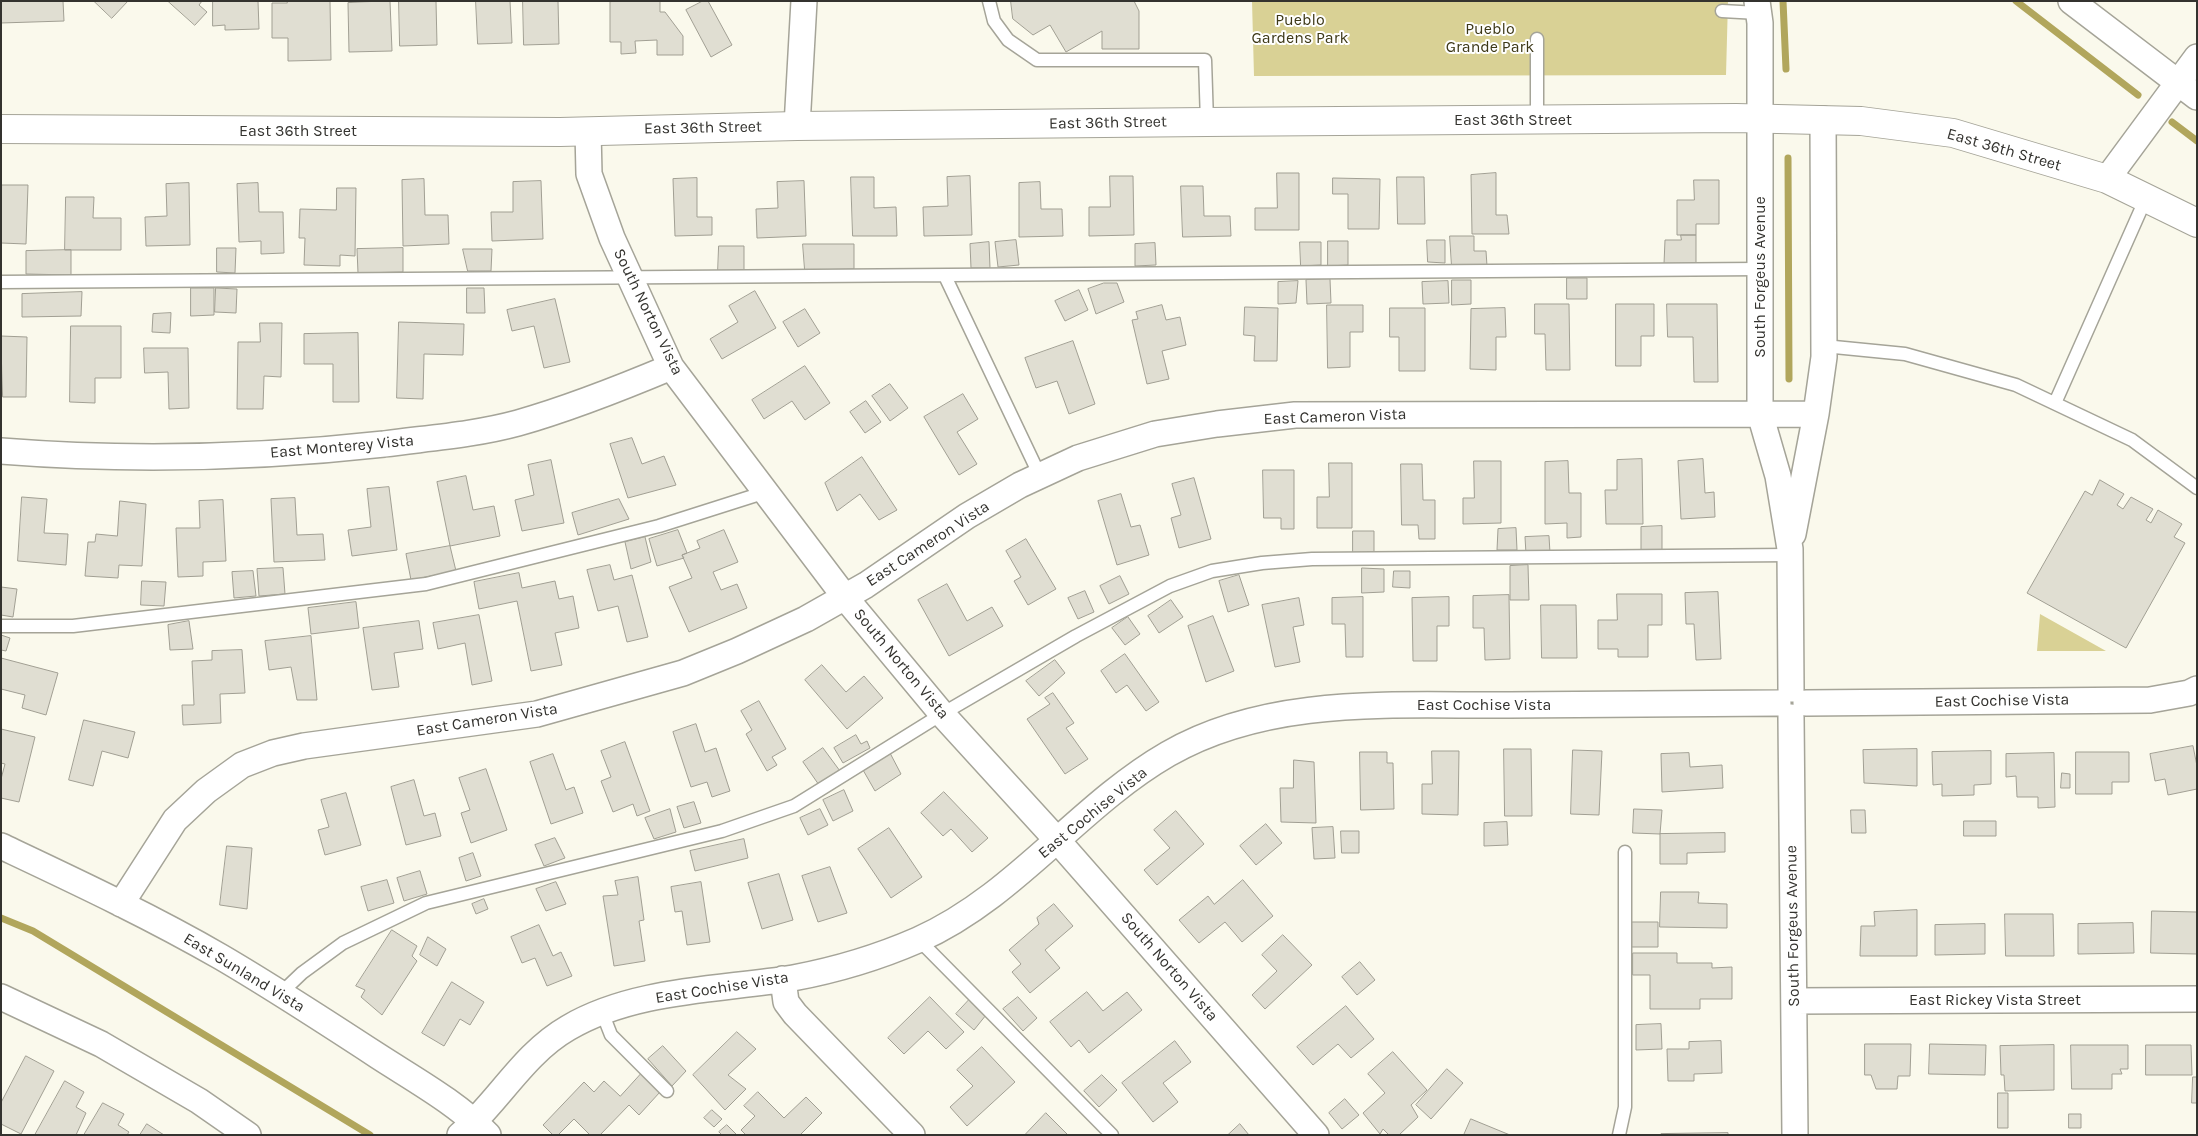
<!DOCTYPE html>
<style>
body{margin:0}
#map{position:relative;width:2198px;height:1136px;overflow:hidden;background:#faf9ec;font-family:Karla,sans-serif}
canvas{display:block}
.frame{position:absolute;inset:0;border:2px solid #34332f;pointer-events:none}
</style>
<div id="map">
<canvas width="2198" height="1136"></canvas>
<div class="frame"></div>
</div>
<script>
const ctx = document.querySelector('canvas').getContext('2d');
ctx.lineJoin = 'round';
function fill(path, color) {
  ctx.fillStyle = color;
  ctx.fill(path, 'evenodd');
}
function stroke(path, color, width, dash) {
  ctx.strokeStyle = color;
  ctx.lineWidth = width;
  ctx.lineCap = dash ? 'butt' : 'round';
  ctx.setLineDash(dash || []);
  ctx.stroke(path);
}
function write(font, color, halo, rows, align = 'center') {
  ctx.font = font + ' Karla,sans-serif';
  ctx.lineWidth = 4;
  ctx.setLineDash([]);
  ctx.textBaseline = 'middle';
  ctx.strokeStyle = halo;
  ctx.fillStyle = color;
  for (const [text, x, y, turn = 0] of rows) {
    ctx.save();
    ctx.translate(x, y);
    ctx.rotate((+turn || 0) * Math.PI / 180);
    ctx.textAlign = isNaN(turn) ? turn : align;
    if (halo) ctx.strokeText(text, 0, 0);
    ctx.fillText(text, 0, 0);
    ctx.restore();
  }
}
fill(new Path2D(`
 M1252,1H1728L1726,75L1254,76Z
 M2040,614L2106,651H2037Z`), '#d9d195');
stroke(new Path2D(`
 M1783,1L1786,69
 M2016,1L2138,95
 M2172,122L2197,141
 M1788,158L1789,379
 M1,918L33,931L370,1135`), '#b1a65c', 7);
const building = new Path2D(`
 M1,1H63L64,21L1,23Z
 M94,1H128L112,18Z
 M168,1H202L199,5L207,12L195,25Z
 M213,1H258L259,29L225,30V25L213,26Z
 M287,1H330L331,60L288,61V38H272V3H287Z
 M390,1L392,51L349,52L348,3Z
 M399,1H436L437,45L400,46Z
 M476,1H510L512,43L478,44Z
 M523,1H558L559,44L524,45Z
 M626,1H660V12H665L683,36V55H657V40L635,41L636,53L621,54V42H610V2Z
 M703,1H708L732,45L711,57L686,10Z
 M1011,1H1134L1139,11V49H1102V31L1066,52L1050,25L1033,35L1013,19Z
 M1277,173H1299V230H1255V208H1277Z
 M1496,173V215H1507L1509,234H1472L1471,175Z
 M970,176L972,235L924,236L923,207L948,206L947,177Z
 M1110,176H1133L1134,235L1089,236V207H1110Z
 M851,177H874V208L896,207L897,236H853Z
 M1397,177H1424L1425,224H1398Z
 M697,178V217H712V235L675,236L673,179Z
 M1333,178L1380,179L1379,229H1348V194H1333Z
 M424,179L425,215H448L449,244L403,246L402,180Z
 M1694,180H1719V224H1696V235H1677V200H1694Z
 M541,181L543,239L492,241L491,212H513V182Z
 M804,181L806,236L757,238L756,209L778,208L777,182Z
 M1040,182L1041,209H1062L1063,236L1019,237V183Z
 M189,183L190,245L146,246L145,217L167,216L166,184Z
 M258,183L259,212H283L284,253L261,254V241L239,242L237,184Z
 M2,185H28L26,244L1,243Z
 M1181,186H1203L1204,216H1230L1231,236L1183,237Z
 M337,188H356L355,256L340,255V266L304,265L305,238H299L300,209L336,210Z
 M66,197H94L93,218H121V250H65Z
 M1681,235H1696V264H1664L1665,240H1681Z
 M1450,236H1474V251H1486L1487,266L1452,267Z
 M1016,240L1019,265L998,267L995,242Z
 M1427,240H1445V263L1428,262Z
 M1328,241H1348V265L1328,266Z
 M989,242L990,268H971L970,244Z
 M1300,242H1321V265L1301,266Z
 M1155,243L1156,265L1135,266V244Z
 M803,244H854V269L805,270Z
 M719,246H744V272H718Z
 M217,248H236L235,273L217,272Z
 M403,248V272L358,273L357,249Z
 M463,249H492L491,271H468Z
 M71,250V275L26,274V251Z
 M1567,278H1587V299H1567Z
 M1330,279L1331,303L1307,304L1306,280Z
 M1452,280H1471V304L1452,305Z
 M1298,281L1296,303L1278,304V282Z
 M1448,281L1449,303L1423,304L1422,282Z
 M1104,283H1117L1124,302L1096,314L1088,289Z
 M191,288H214V315L191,316Z
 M216,288L237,289L236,313L215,312Z
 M467,288H484L485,313H467Z
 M1079,290L1088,310L1065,321L1055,301Z
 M755,291L776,328L722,359L710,339L738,322L729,306Z
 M82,292L81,316L22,317V294Z
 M555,299L570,362L544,368L534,326L512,331L507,310Z
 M1535,304H1569L1570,370H1546L1545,334H1535Z
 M1616,304H1654V336H1641V366H1616Z
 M1667,304H1717L1718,382H1694L1693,337H1668Z
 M1162,305L1166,320L1180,317L1186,345L1162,351L1169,379L1147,384L1132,320L1138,319L1136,312Z
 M1327,305H1363V332H1350V367L1328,368Z
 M1245,307L1278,308L1277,361H1254L1255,336L1244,335Z
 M1390,308H1425V371H1399V337H1390Z
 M1505,308L1506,337H1496V370L1470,369L1471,309Z
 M805,309L820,333L798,347L783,322Z
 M171,313L170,333L152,332L153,314Z
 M399,322L464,324L463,355L424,354L423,399L397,398Z
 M260,323H282L281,377L264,376L263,409H237L238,342H260Z
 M71,326H121V378H95V403L70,402Z
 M358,333L359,402H333V364H304V334Z
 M1,336L27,337L26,397H3Z
 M1073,341L1095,404L1069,414L1057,381L1036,388L1025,358Z
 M144,348H188L189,408L169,409L168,372L145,373Z
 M805,366L830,403L805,420L792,401L764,419L752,400Z
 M890,384L908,408L890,421L872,396Z
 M963,394L978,419L957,432L977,464L959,475L924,417Z
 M866,401L881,422L865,433L850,412Z
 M632,438L642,464L664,456L676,485L628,498L610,444Z
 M862,457L897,510L879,520L860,494L837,511L825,483Z
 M1642,459L1643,524H1606L1605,490H1617V460Z
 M1703,459L1705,493L1714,492L1715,517L1681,519L1678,461Z
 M551,460L564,523L522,531L515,500L534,495L528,465Z
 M1474,461H1501V523L1463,524V498H1474Z
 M1568,461L1569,493H1581V537L1567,538V523L1545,524V462Z
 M1329,463H1352V528H1317V497H1329Z
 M1401,464H1422L1423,500H1435V539H1419L1418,525H1402Z
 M1263,470H1294V529H1281V518H1264Z
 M466,476L473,510L494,506L500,536L450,546L437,482Z
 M1194,478L1211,539L1179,548L1171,518L1181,515L1172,484Z
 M2100,480L2124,494L2117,505L2123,509L2131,497L2153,509L2146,520L2151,523L2158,510L2182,524L2174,537L2185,543L2126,648L2027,593L2085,491L2092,495Z
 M389,487L397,550L352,556L348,530L371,527L367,489Z
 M1121,494L1131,527L1140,525L1149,555L1117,565L1098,501Z
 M22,497L47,499L44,533L68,534L66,565L18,561Z
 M295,498L297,535L323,534L325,560L274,562L271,499Z
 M619,499L629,519L578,535L572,513Z
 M223,500L226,561L203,562V576L178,577L176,528H200L199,501Z
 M120,501L146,504L142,566L119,565L118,578L85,576L88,542H95L96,534L117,536Z
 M1662,526V551L1641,552V527Z
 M1516,528L1517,550H1497L1498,529Z
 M678,530L687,553L682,555L684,558L657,566L649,539Z
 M724,530L738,562L713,572L721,590L737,584L747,608L689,632L669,587L692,578L682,555L700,548L697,541Z
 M1353,531H1374V556H1353Z
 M1549,536L1550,553L1526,554L1525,537Z
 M645,537L651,562L631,569L625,542Z
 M1026,539L1056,589L1028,605L1014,581L1021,577L1006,551Z
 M450,546L456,571L411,580L406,554Z
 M610,565L614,580L632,575L648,637L627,642L618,606L598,611L587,570Z
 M1528,565L1529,600H1510V566Z
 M283,568L285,594L259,596L257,569Z
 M1362,568L1384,569V592L1362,593Z
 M253,571L256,596L234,598L232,572Z
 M1394,571H1410V588L1393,587Z
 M519,573L522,588L555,581L559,599L573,596L579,628L555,633L562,665L531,671L517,601L479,609L474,582Z
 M1239,575L1249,605L1228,612L1219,581Z
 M1120,576L1129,594L1109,604L1100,586Z
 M142,581L166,582L164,606L141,605Z
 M947,584L967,621L992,607L1003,626L949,656L918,600Z
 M1,587L17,589L13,617L1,615Z
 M1085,591L1094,612L1078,619L1068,598Z
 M1718,592L1721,659L1696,660L1694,624H1686L1685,593Z
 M1617,594H1662V625H1648V657H1618V649H1598V620H1617Z
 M1509,595L1510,659L1485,660L1484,628H1473V596Z
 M1363,597V657H1346L1345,624H1332V598Z
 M1449,597V626H1437V661H1413L1412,598Z
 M1299,598L1304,625L1293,627L1300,662L1275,667L1262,605Z
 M1171,600L1183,617L1159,633L1148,616Z
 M356,602L359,628L311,634L308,608Z
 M1541,605H1576L1577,658H1542Z
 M479,615L492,681L472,685L465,643L438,649L433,623Z
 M1213,616L1234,671L1206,682L1188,626Z
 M1128,617L1140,634L1125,645L1112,628Z
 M189,621L193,649L170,650L168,625Z
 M419,621L423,649L394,653L399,687L372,690L363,628Z
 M1,635L10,638L6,651L1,650Z
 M311,636L317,700H297L291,667L269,670L265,641Z
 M242,650L245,693L220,694L221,723L183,725L182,705H194L192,661L212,660V651Z
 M1125,654L1159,702L1146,711L1127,685L1116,693L1101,671Z
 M1,658L58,673L46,715L22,708L25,695L1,689Z
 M1055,660L1065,673L1039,696L1026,681Z
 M822,665L846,692L864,676L883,698L847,729L805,680Z
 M1053,693L1074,723L1066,728L1088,759L1065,774L1027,719L1050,704L1045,698Z
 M759,701L786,749L772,757L777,765L767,771L746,734L752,730L741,711Z
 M84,720L135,732L128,758L102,751L93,786L69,780Z
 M696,724L705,752L716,748L730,791L712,797L707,782L691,787L673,732Z
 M1,729L35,737L19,802L1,798V779L5,764L1,763Z
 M856,735L861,744L867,741L870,748L843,763L834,748Z
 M625,742L650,811L637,816L633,804L613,812L601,781L611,777L601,751Z
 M2193,746L2197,766V789L2168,795L2165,779L2155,781L2150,754Z
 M823,748L840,771L819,785L803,762Z
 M1504,749H1531L1532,816H1505Z
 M1917,749V786L1864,783L1863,750Z
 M1573,750L1602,751L1599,815L1571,814Z
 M1432,751H1459L1458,815L1422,814V784H1432Z
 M1991,751V784L1974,785V795L1942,796V784L1933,785L1932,752Z
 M1360,752H1387V763H1393L1394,809L1361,810Z
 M2076,752H2129V782H2112V794H2076Z
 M890,753L901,774L875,791L863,770Z
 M1689,753L1690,767L1722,765L1723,788L1662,792L1661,754Z
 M2054,753L2055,807L2038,808V797H2017L2016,776L2006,777V754Z
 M553,754L566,790L574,787L583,813L551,824L530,762Z
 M1294,760L1314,762L1316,823L1281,822L1280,788H1293Z
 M486,769L507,830L471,843L461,813L470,810L459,778Z
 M2062,773L2070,774V788H2061Z
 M414,780L424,816L435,813L441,836L406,845L391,787Z
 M844,790L853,811L833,821L823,800Z
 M944,792L988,838L972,852L951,829L943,836L921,813Z
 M346,793L361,845L325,855L318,830L329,827L321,800Z
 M694,802L701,823L684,828L677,807Z
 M670,809L676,832L654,839L645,818Z
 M820,809L828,825L808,835L800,818Z
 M1634,809L1662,810L1660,834L1633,833Z
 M1851,810H1865L1866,833H1852Z
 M1176,811L1204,844L1157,885L1144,870L1170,848L1154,830Z
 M1964,821H1996V836H1964Z
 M1507,822L1508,845L1484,846V823Z
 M1266,824L1282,843L1256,865L1240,846Z
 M1333,827L1335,858L1314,859L1312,828Z
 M889,828L922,877L891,898L858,849Z
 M1341,831H1359V853H1342Z
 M1725,833V852L1687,853V864H1660V834Z
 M555,838L565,858L544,866L535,845Z
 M744,839L748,858L695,871L690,851Z
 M227,846L252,848L247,909L220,905Z
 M473,853L481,876L466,881L459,858Z
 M830,867L847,913L818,922L802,876Z
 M420,871L427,894L404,901L397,878Z
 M779,874L793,920L762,929L748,883Z
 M638,877L644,920L639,921L645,961L614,966L603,896L618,895L615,881Z
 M387,880L394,903L368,911L361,887Z
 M1243,880L1273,916L1242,942L1225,922L1199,943L1179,920L1208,896L1214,904Z
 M556,882L566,904L546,911L536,889Z
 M701,882L710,942L687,945L682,911L675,912L671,887Z
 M1661,892H1699L1698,903L1727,904V928L1660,927Z
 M484,899L488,909L476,914L472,904Z
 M1054,904L1073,926L1045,950L1060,968L1030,993L1012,972L1021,964L1009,950L1039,924L1037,918Z
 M1917,910V956H1860L1861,926H1875L1874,912Z
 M2152,911L2197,912V954L2151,953Z
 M2005,914H2053L2054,956H2006Z
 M1632,922H1658V947H1632Z
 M2133,923L2134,953L2078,954V924Z
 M1985,924V954L1935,955V925Z
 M539,925L553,956L561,952L572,976L547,986L535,958L522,963L511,937Z
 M392,930L417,946L412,956L417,961L382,1015L361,997L365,990L356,986Z
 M1283,935L1312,965L1265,1009L1252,995L1277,971L1262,955Z
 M428,937L446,949L437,966L420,955Z
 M1633,953H1677V963H1712V968L1732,967V999H1700V1009H1650V975H1633Z
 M1360,962L1375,980L1357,995L1342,977Z
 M452,982L484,1002L470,1025L460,1019L444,1046L422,1033Z
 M1087,992L1103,1011L1127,992L1142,1010L1089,1053L1079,1040L1071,1047L1050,1022Z
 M930,997L964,1032L946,1049L928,1031L904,1054L888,1038Z
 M1018,997L1037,1018L1023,1031L1003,1009Z
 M969,1000L986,1015L974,1030L956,1014Z
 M1346,1006L1374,1039L1351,1058L1338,1044L1313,1065L1297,1047Z
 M1661,1024L1662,1049L1636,1050V1025Z
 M737,1032L756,1049L728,1075L746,1089L725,1110L693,1075Z
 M1175,1041L1191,1062L1163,1083L1178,1102L1153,1122L1122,1083Z
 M1721,1041L1722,1073L1694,1074V1081H1668L1667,1049H1689V1042Z
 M1865,1044H1911L1910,1076H1898L1897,1089H1876L1871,1075H1865Z
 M1930,1044L1986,1045L1985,1075L1929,1074Z
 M2054,1045V1090L2005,1091L2004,1075H2001L2000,1046Z
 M2071,1045H2128V1069H2120L2122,1074H2112V1089H2072Z
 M2146,1045H2191L2192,1075H2146Z
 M663,1046L686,1071L672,1086L648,1059Z
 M982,1047L1015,1082L967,1126L950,1107L973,1086L957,1070Z
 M1393,1052L1427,1090L1411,1105L1418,1117L1399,1135H1389L1383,1129L1380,1134L1363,1113L1385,1093L1368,1074Z
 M26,1056L54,1071L21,1134L1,1124V1103Z
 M1447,1069L1463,1083L1431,1119L1416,1105Z
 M641,1074L660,1092L639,1115L629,1105L600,1135H590L574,1119L558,1135H553L543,1125L584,1082L594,1092L604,1081L620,1096Z
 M1102,1075L1117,1090L1099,1107L1084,1091Z
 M2193,1077H2197V1103H2192Z
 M65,1081L84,1092L76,1107L86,1113L76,1135H35Z
 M758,1092L784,1118L806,1097L822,1113L800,1135H746L741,1130L755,1116L744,1106Z
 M1998,1093H2008V1128H1998Z
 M1345,1099L1359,1115L1342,1129L1329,1113Z
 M103,1103L124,1114L118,1125L129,1132L127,1135H84Z
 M712,1110L722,1119L714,1127L704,1118Z
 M1046,1113L1068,1135H1025Z
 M2069,1114H2081V1128H2069Z
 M1471,1119L1510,1135H1464Z
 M147,1124L164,1135H140Z
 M1240,1124L1249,1135H1228Z
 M727,1125L737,1135H722L719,1132Z
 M1728,1133V1135H1661V1134Z`);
fill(building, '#e0ded2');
stroke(building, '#a19f93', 1);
const service = new Path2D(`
 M989,1L994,21L1008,40L1037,60H1205L1207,122
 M1722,11L1758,13
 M1537,120V39
 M945,276L1040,476
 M1,282L1760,269
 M1824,346L1905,354L2016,385L2132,440L2197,488
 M2055,403L2146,198
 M1,626H73L426,584L659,526L766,492
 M919,940L1112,1135
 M280,994L302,973L343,943L426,903L722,831L794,806L942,714L1076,636L1170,586L1212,571L1262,563L1312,559L1790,555
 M602,1012L611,1035L667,1091
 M1619,1135L1625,1107V852`);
const minor = new Path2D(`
 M1757,1L1760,23V414L1778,476L1790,549L1791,689
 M2071,1L2197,97
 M797,126L804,1
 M588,131L589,174L612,238L671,367L848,601L942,714L1057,840L1316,1135
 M2107,179L2197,57
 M1,451C128,461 257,458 384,444C428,438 474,435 518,423C571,408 621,388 671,367
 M1793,534L1816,414L1824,357L1823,119
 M1806,703L2150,700L2189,693L2197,689
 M1791,717L1795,1135
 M1,846C75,881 150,916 221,957C274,988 326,1022 378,1056C415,1080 457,1103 488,1135
 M121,904L175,820L206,791L242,765L273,753L304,746L537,714L683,673L737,651L806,619L866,585L967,516L1020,485L1078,458L1155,434L1217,424L1295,415L1816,414
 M783,979L786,1002L795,1014L912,1135
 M1,997L101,1044L199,1101L248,1135
 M1794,1001L2197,999
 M460,1135C499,1101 523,1054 568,1028C634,989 720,990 793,978C836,970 879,957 918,940C1015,897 1078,806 1168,754C1270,695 1396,706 1509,705C1599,704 1688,704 1778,703`);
const secondary = new Path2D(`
 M1,129L560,132L797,126L1207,122L1736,118L1861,121L1953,133L2107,179L2197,223`);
stroke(service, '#a5a498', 15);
stroke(minor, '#a5a498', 28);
stroke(secondary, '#a5a498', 30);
stroke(service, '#fff', 12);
stroke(minor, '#fff', 25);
stroke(secondary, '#fff', 28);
write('16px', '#3d3817', '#fff', [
 ["Pueblo",1300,20],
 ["Gardens Park",1300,38],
 ["Pueblo",1490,29],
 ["Grande Park",1490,47]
]);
write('16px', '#34332f', '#fff', [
 ["East 36th Street",1513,120],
 ["East 36th Street",1108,123,-1],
 ["East 36th Street",703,128,-1],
 ["East 36th Street",298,131],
 ["East 36th Street",2004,150,16],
 ["South Forgeus Avenue",1760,277,-90],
 ["South Norton Vista",648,312,64],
 ["East Cameron Vista",1335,417,-2],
 ["East Monterey Vista",342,447,-5],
 ["East Cameron Vista",928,544,-33],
 ["South Norton Vista",901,664,50],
 ["East Cochise Vista",2002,701,-1],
 ["East Cochise Vista",1484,705],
 ["East Cameron Vista",487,720,-9],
 ["East Cochise Vista",1093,813,-39],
 ["South Forgeus Avenue",1793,926,-91],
 ["South Norton Vista",1169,967,49],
 ["East Sunland Vista",244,973,31],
 ["East Cochise Vista",722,988,-9],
 ["East Rickey Vista Street",1995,1000]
]);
</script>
